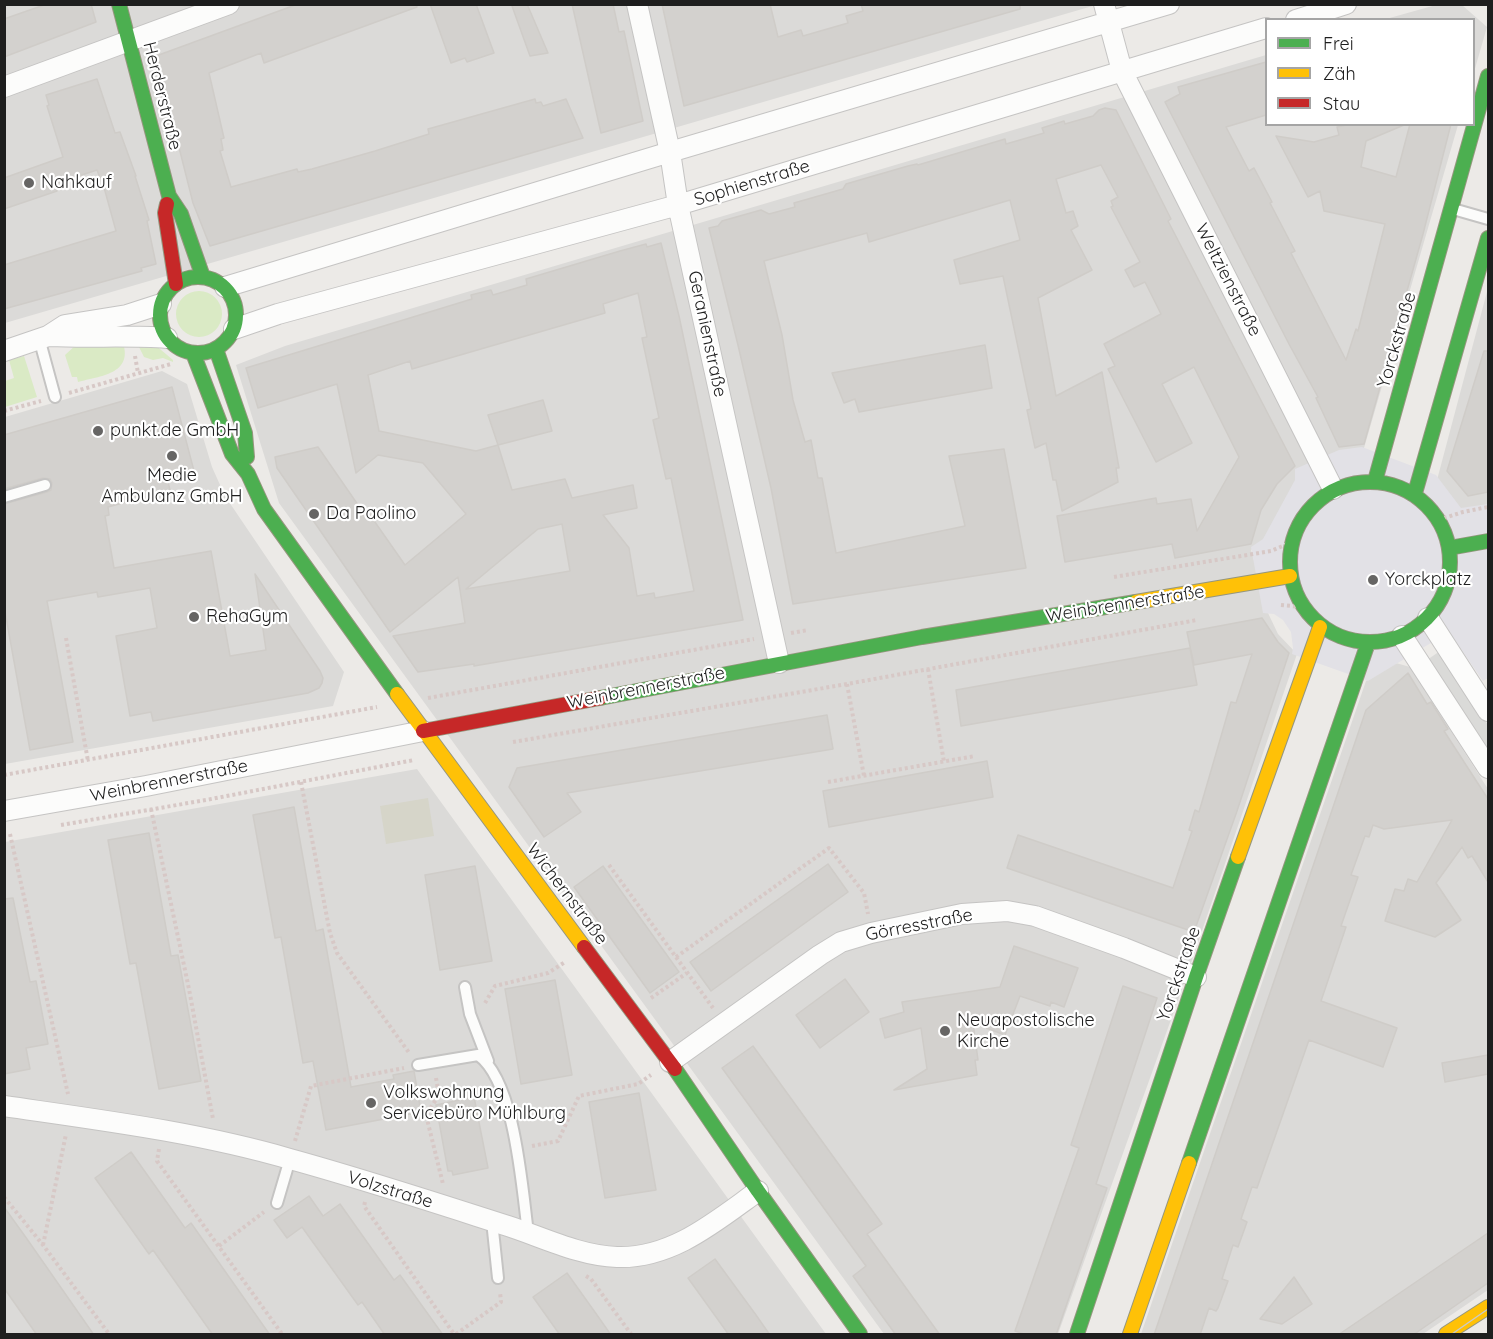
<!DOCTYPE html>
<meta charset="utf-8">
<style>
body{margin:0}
#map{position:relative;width:1493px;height:1339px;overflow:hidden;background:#eceae7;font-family:Quicksand,sans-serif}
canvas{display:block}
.frame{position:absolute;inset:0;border:6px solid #1e1e1e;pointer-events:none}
.legend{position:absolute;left:1265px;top:18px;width:210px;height:108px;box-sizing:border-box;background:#fff;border:2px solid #a5a5a5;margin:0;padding:8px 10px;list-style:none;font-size:18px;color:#1e1e1e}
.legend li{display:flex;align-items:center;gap:12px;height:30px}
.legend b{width:30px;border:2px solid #a5a5a5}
</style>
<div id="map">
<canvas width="1493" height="1339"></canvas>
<div class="frame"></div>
<ul class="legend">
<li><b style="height:8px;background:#4caf50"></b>Frei</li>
<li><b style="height:8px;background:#ffc107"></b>Zäh</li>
<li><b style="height:8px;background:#c62828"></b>Stau</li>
</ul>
</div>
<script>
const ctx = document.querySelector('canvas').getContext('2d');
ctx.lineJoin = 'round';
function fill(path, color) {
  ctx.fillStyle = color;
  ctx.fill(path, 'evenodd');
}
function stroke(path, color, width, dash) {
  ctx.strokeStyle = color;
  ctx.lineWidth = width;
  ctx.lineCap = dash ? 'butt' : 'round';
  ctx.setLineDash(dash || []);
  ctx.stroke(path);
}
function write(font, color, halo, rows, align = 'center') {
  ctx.font = font + ' Quicksand,sans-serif';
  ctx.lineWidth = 4.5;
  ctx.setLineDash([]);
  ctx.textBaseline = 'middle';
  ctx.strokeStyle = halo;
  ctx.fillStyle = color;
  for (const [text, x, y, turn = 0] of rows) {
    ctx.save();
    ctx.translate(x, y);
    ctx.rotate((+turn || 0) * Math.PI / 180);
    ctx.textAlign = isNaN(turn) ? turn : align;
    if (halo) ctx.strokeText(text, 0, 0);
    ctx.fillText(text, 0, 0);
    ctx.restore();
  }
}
fill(new Path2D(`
 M5,5H1096L5,323Z
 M1436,5H1462L1487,27L1474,72V20L1386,19Z
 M1266,55V124L1458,125L1364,448L1296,480L1264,540L1251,550L1261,583L1268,613L1278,634L1297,654L1182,989L1058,1334H884L279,503L236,365L285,346Z
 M1488,288V505L1459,510L1437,480Z
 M162,371L187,384L212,467L225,496L344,672L333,706L5,764V417Z
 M1396,663L1410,667L1488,789V1290L1423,1334H1141L1366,681Z
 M417,769L826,1334H5V842Z`), '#dbdad8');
fill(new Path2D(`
 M1440,651L1488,725V754L1427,660Z`), '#dadad8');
fill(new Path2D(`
 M428,798L434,836L386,844L380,806Z`), '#d6d5c9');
fill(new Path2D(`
 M176 314a23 23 0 1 1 46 0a23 23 0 1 1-46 0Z
 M123,343C133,374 100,376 78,382L77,377H72L65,355L77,344Z
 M154,344L173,360V362L163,358L153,360L144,357L138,345Z
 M24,356L37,397L5,407V381L14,378L9,360Z`), '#daeac5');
fill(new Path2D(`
 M1362,447L1436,475L1461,508L1488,504V678L1483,681L1449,632L1368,681L1292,654L1293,648L1291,632L1283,620L1274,614L1263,613L1251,547L1263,539L1295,480V469L1339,450Z`), '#e2e1e6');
const building = new Path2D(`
 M47,4H91L96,22L4,57V19Z
 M298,4H416L417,7L264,63L261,53L209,73L224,138L221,139L223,150L220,151L231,187L297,169L298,172L312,169L375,151L429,134L428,129L535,99L536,103L541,102L543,106L566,99L583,138L210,246L193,203L156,56Z
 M430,4H476L494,53L467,62L465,58L451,63Z
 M515,4H527L548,53L530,56L512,6Z
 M572,4H613L619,32L624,31L643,121L601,133Z
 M662,4H770L778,37L801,30L803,36L848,23L846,16L863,11L861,4H1020V9L684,106Z
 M1266,62V115L1226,127L1249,171L1254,168L1272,202L1270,203L1295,251L1291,253L1346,360L1356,329L1358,331L1385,224L1324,211L1320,191L1308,197L1276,136L1314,142L1339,135L1337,127L1347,125H1404L1366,141L1361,167L1396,177L1410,124H1451L1423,234L1364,444L1339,447L1316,398L1318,397L1289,344L1165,102L1180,94L1178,87Z
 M97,79L115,133L120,132L136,176H135L149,220L147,221L156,264L141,268L142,271L4,309V265L116,231L105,191L97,170L54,184L57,191L4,209V178L63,157L47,106L49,105L46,95Z
 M1105,108L1116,110L1171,219L1168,221L1295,466L1277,484L1261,510L1251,544L1175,558L1172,544L1065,562L1057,516L1156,498L1157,504L1191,499L1197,531L1239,457L1194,367L1162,384L1192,443L1156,462L1108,369L1115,366L1104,344L1161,314L1145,282L1134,287L1125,270L1140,262L1111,207L1113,206L1111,201L1118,197L1101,165L1056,179L1066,213L1073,211L1078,226L1071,230L1092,270L1038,298L1056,396L1102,372L1119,468H1116L1118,482L1062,511L1056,480H1053L1046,443L1035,448L1027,410L1031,409L1003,276L960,284L954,260L1020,240L1010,200L869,242L867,233L764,261L782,335L793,400L805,442L811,440L818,478H822L836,553L965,526L949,456L1004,449L1026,568L793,604L771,488L738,345L709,228L718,226L722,221L761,210L769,214L795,207L794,203L843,189L846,184L908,166L917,164L918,165L1005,139L1006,144L1044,133L1042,128L1064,121L1065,124L1093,116L1099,110Z
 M661,243L679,316L743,620L474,666V664L418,672L393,636L465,623L458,577L390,632L277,468L275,457L318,447L365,515L363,505L405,565L466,514L423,463L378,455L356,473L337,384L258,408L246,368L472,299L471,295L491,290L493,295L527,285L526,279L620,251L646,244L647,247ZM638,293L647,337L642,338L659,418L653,420L666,479L671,478L694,591L655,598L654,593L637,596L629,548L603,515L637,508L633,485L572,498L565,479L512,490L498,445L476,451L379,431L368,375L410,361L412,369L605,313L603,304ZM562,524L570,571L466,589L538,529Z
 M985,345L992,388L859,412L855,399L844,403L832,373Z
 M1484,351H1488V492L1468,496L1447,471Z
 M172,387L194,471L167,478L170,490L108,507L109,515L105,516L114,568L211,551L230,656L266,650L255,574L320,671L323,678L322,683L319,688L308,693L153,721L151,712L130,716L116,636L157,628L150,588L98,597L97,592L47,601L73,742L30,750L4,606V504L47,492L51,490L52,483L50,479L43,478L4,489V435Z
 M543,400L552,431L498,445L488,415Z
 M1262,618L1278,642L1289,653L1237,811L1194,932L1007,868L1018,835L1173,888L1192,831L1189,830L1195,810L1199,812L1231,702L1236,703L1252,654L1194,665L1187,632Z
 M1190,648L1197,685L961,726L956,690Z
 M1408,673L1427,704L1431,702L1448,729L1444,731L1488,799V882L1472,856L1468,858L1462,847L1436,883L1461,920L1435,937L1385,921L1395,889L1404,891L1408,879L1417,882L1452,820L1384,829L1373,825L1369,837L1365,836L1351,875L1358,877L1341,926L1346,927L1321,1001L1397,1028L1383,1067L1309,1040L1257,1188L1252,1187L1241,1219L1247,1222L1238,1247L1233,1245L1222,1279L1228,1281L1218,1308L1216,1311L1209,1308L1200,1335H1154L1366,710Z
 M827,715L833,749L567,793L581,812L544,837L509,787L517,768Z
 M987,761L993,797L829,827L823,791Z
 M294,807L316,931L323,929L351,1087L394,1079L393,1075L414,1071L421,1112L326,1130L313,1061L303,1063L281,937L275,938L253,815Z
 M149,833L171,956L178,955L201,1081L159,1089L136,963L130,964L108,840Z
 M828,864L848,892L711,991L690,962Z
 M475,866L492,961L440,970L425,875Z
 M603,866L679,972L650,993L574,887Z
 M13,898L30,982L36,981L48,1044L26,1048L30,1069L4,1074V899Z
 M1014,946L1078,968L1064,1007L1051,1002L1050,1006L1020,996L1005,1035L973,1023L978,1060H975L977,1075L894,1090L927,1069L921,1028L885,1038L880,1019L904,1012L902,1002L1000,987Z
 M845,979L869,1012L820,1048L796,1015Z
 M555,980L572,1075L521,1084L505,989Z
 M1123,986L1157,998L1096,1184L1107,1188L1056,1335H1027L1015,1331L1079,1148L1071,1145Z
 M753,1046L882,1224L867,1234L940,1335H896L853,1276L866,1266L722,1068Z
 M1488,1055V1074L1445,1082L1442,1063Z
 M639,1093L656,1190L605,1198L589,1102Z
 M474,1097L488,1168L453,1175L452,1171H448L436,1105Z
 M131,1152L185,1228L191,1223L270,1335H213L153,1250L149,1254L95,1178Z
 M309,1196L323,1216L340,1204L394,1280L400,1275L443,1335H385L362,1302L358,1305L302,1227L287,1238L274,1220Z
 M4,1207L27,1239L94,1335H37L4,1288Z
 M1488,1233V1283L1413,1335H1338Z
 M715,1259L756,1315L770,1335H729L688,1278Z
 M567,1273L597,1315L611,1335H560L533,1297Z
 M1294,1277L1312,1304L1282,1324L1260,1319Z`);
fill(building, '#d3d1ce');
stroke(building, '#cfccc8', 1.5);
const lane = new Path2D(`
 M1453,209L1488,219
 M39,338L55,397
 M4,497L45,485
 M465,987L470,1014L488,1061
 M418,1065L478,1055C515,1081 522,1188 528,1233
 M277,1203L290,1159
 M492,1221L498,1278`);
const street = new Path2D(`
 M637,4L670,152L678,205L779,663
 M1104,4L1122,71L1333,489
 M1296,20L1346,4
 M4,87L229,4
 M225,287L670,152L1169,4
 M234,329L278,314L678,205L1266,28
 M50,336C89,338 128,335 167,338
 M4,351L48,336L65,325L127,315L161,304
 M1428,618L1488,711
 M1402,636L1488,768
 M4,811L146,786L423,731
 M670,1062L820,955L841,942L871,933L962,914L1007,911L1035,916L1124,948L1196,977
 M4,1106C100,1120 197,1132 290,1159C363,1179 436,1203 508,1226C542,1237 580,1256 617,1257C672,1259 716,1221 758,1191`);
const fast = new Path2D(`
 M119,4L169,196L181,214L203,277
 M160 315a38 38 0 1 1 76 0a38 38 0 1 1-76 0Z
 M216,349L245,433L247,457
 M193,353L232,454L248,474L264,509L397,694
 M1375,481L1488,76
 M1290 562a80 80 0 1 1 160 0a80 80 0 1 1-160 0Z
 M1415,493L1488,238
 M1449,548L1488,541
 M600,698L922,637L1136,602
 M675,1069L758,1191L860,1334
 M1189,1163L1368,643
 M1077,1334L1196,977L1238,857`);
const slow = new Path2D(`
 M1136,602L1290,576
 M397,694L584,947
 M1238,857L1320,627
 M1130,1334L1189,1163
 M1446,1334L1488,1307`);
const jam = new Path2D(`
 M167,204L165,213L176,284
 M423,731L600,698
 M584,947L675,1069`);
stroke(lane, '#c5c4c3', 14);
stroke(street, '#c5c4c3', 22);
stroke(fast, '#95967e', 16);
stroke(slow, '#95967e', 16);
stroke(jam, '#95967e', 16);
stroke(new Path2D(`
 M135,356L138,373
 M69,393L171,364
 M4,411L41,401
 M1438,520L1463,512L1488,507
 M1114,577L1271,551L1292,542
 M1281,605L1302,607
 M791,633L808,630
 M66,638L88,761
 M928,669L944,762
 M847,684L864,776
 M428,698L754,639
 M513,742L847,684L1197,620
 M4,775L377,707
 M301,782L330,933L337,953L410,1054
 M828,782L975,756
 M151,809L189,989L213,1119
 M61,825L206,800L414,760
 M10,834L68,1094
 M609,865L713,1008
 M676,957L829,848L864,893L868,914
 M651,998L687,973
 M485,1003L495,986L548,973L565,962
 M436,1078L439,1095L426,1115L443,1184
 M295,1141L311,1086L404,1068
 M532,1146L558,1141L579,1096L638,1084L651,1075
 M159,1149L157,1161L282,1334
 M4,1197L43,1245L109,1334
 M365,1202L364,1206L454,1334
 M43,1245L66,1134
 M219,1246L264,1212
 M586,1276L591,1279L631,1334
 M456,1334L501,1302L500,1292`), '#d7c8c6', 4, [3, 3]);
stroke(lane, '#fcfcfb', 10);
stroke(street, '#fcfcfb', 20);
stroke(fast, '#4caf50', 14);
stroke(slow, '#ffc107', 14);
stroke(jam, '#c62828', 14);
stroke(new Path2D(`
 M1452,1334L1488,1309`), '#cacac9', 1.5);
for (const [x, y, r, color] of [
 [29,183,6,"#666564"],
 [98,431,6,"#666564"],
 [172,456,6,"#666564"],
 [314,514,6,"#666564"],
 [1373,580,6,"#666564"],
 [194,617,6,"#666564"],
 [945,1031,6,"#666564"],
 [371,1103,6,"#666564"]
]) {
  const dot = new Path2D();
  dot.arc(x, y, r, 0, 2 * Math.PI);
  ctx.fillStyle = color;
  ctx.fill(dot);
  stroke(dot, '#fff', 2);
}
write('18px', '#1e1e1e', '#fff', [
 ["Herderstraße",162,96,76],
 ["Sophienstraße",752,183,-17],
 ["Weltzienstraße",1228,280,63],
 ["Geranienstraße",707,334,78],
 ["Yorckstraße",1397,340,-74],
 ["Weinbrennerstraße",1125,604,-9],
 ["Weinbrennerstraße",646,688,-11],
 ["Weinbrennerstraße",169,781,-11],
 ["Wichernstraße",567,894,53],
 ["Görresstraße",919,925,-11],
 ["Yorckstraße",1179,974,-71],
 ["Volzstraße",390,1190,17]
]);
write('18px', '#1e1e1e', '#fff', [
 ["Nahkauf",41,183],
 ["punkt.de GmbH",110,431],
 ["Medie",172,476,"center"],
 ["Ambulanz GmbH",172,497,"center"],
 ["Da Paolino",326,514],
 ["Yorckplatz",1385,580],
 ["RehaGym",206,617],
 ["Neuapostolische",957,1021],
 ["Kirche",957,1042],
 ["Volkswohnung",383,1093],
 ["Servicebüro Mühlburg",383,1114]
], 'left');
</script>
